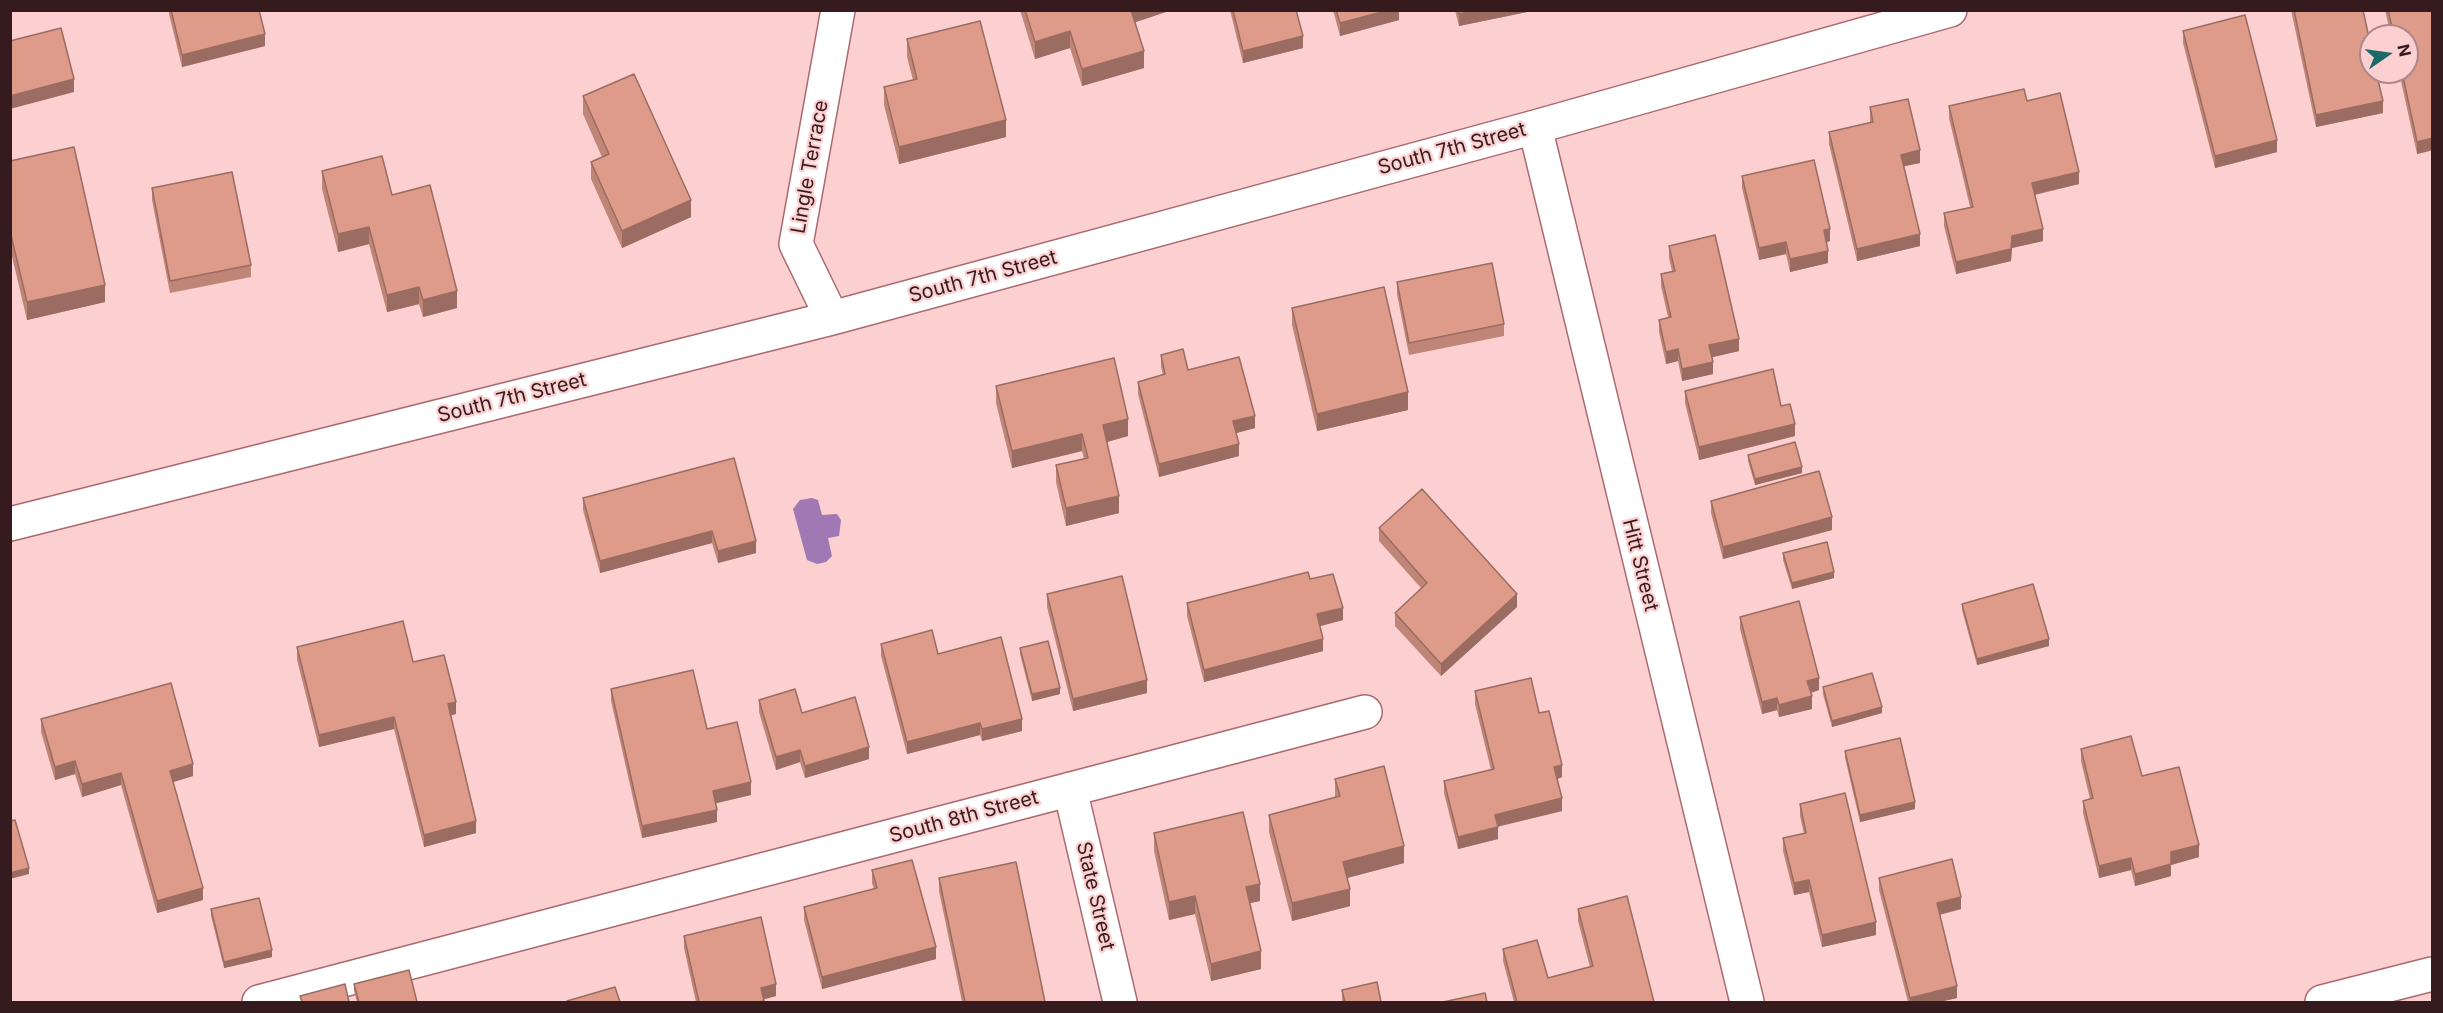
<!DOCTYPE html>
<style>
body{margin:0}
#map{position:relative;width:2443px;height:1013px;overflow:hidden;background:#fccfd1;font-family:Inter,sans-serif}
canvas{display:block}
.frame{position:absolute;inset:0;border:12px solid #361b1e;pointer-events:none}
.north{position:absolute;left:2359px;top:24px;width:60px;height:60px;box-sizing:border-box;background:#fccfd1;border:2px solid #ad8789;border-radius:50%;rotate:77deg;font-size:16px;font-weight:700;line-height:24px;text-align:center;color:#361b1e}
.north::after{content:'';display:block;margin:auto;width:21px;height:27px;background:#1b6968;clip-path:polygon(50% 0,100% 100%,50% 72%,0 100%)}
</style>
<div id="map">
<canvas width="2443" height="1013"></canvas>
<div class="frame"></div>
<div class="north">N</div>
</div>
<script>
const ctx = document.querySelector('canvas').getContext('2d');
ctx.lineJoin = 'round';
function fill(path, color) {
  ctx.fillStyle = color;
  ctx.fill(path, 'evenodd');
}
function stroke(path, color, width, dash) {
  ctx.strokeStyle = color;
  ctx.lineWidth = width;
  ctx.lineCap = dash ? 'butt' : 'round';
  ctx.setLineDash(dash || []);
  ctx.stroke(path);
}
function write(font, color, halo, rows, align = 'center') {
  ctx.font = font + ' Inter,sans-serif';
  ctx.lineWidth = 4.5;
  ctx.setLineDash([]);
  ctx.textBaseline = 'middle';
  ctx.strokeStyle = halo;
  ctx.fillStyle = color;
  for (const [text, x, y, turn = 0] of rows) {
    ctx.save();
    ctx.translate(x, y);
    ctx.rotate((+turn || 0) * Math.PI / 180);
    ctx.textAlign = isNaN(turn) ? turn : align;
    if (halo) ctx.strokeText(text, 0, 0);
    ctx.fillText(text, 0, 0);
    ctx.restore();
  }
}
fill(new Path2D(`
 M812,498L818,500L822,515L837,514L841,520L839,536L828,538L832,556L826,562L817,564L807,560L793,509L800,500Z`), '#a078b3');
const minor = new Path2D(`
 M1535,127L1747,1002
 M832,318L796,244L838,10
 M10,524L832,318L1535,127L1950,10
 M1070,789L1120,1002
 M259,1002L1365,712`);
const tertiary = new Path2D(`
 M2322,1002L2432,974`);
stroke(minor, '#ab696e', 36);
stroke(tertiary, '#ab696e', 36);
stroke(minor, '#fff', 33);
stroke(tertiary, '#fff', 33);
fill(new Path2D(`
 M169,10H259L265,46L182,67L169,14Z
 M1020,10H1172L1135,22L1144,68L1082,86L1070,48L1035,59Z
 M1230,10H1296L1303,48L1243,63Z
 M1333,10H1399V20L1340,36Z
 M1455,10H1527V12L1459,26Z
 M2291,10H2363L2383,113L2316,127Z
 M2385,10H2433V150L2417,154L2399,72H2407V36H2391Z
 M2183,31L2277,152L2215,168L2183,43Z
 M907,39L1006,137L899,164L884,105V87L913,80L907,57Z
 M583,96L691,217L622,248L591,179V162L602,157L583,114Z
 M2027,101L2079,184L2035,195L2043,241L2012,248L2011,261L1956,274L1944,226V213L1970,207L1949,118V106Z
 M1870,107L1920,163L1903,166L1920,246L1857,261L1829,144V132L1870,122Z
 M10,161L105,302L27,320L10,248Z
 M322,171L392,195L457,308L423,317L419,304L387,312L369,244L338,252L322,189Z
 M1742,176L1830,241L1827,242L1828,263L1790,272L1786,254L1759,260L1742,188Z
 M152,188L251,265V277L170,293L152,200Z
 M1669,246L1739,351L1712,357L1713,374L1682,381L1678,361L1666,364L1659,332V320L1668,317L1661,286V274L1672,271L1669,258Z
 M1397,282L1504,324V336L1409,355L1397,294Z
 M1292,308L1408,410L1317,431L1292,325Z
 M1161,355L1188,370L1255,428L1236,433L1239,456L1159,477L1138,394V382L1163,375L1161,367Z
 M996,386L1128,436L1107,442L1119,513L1066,526L1056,482V465L1084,459L1082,451L1012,468L996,403Z
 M1685,391L1781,406L1795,436L1699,460L1685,403Z
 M1748,455L1802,473L1755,485L1748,461Z
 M734,458L756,553L718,563L712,543L600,573L583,510V498Z
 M1711,501L1832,530L1723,559L1711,513Z
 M1379,528L1517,607L1441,676L1395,626V613L1421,588L1379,541Z
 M1783,553L1834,578L1792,589L1783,560Z
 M1310,579L1343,620L1320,626L1323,651L1204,682L1187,616V603Z
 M1047,594L1147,693L1073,711L1047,607Z
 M1962,604L2049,646L1977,665L1962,610Z
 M1740,617L1819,690L1811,693L1812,709L1779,717L1777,710L1762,714L1740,629Z
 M881,644L938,654L1022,731L982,741L980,735L907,754L881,656Z
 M297,647L413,662L456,714L451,715L476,833L424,847L394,729L319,747L297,660Z
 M1020,648L1060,694L1032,701L1020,654Z
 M1823,687L1882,713L1832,727L1823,694Z
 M611,689L707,729L751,795L715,803L717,822L642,838L611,701Z
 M1475,691L1539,713L1562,777L1557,779L1562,811L1497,827L1498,839L1458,849L1444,793V781L1491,770L1475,704Z
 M759,700L802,713L869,759L805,778L800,762L776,770L759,712Z
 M41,719L193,776L173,782L203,900L157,913L121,785L82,797L75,774L55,780L41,732Z
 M2081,749L2142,776L2199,857L2171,865V876L2135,886L2131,870L2099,878L2083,813V801L2090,799L2081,761Z
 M1845,751L1915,809L1860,822L1845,758Z
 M1335,779L1404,863L1347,878L1350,906L1292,921L1269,832V815L1335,797Z
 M1800,804L1876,935L1822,947L1809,892L1794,895L1783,851V838L1804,834L1800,816Z
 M1154,833L1260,901L1250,903L1261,969L1211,981L1195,914L1169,920L1154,851Z
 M872,870L936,959L822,989L804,920V907L874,889L872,883Z
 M939,878L1045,1002H962L939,891Z
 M1879,878L1961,909L1940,915L1957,998L1939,1002H1908L1879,890Z
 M211,909L272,957L224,968L211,916Z
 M1578,909L1654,1002H1514L1503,961V949L1548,978L1590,967L1578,921Z
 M684,936L776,996L764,999V1002H696L684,948Z
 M354,984L417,1002H357L354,991Z
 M1342,990L1381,1002H1342Z`), '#bf8577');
fill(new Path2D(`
 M1130,10H1172L1130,24Z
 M1389,10H1399V20L1340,36V23Z
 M1476,10H1527V12L1459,26V14Z
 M1070,31V48L1035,59V42Z
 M265,34V46L182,67V55Z
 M1303,36V48L1243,63V51Z
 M1144,51V68L1082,86V69Z
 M74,79V92L10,109V96Z
 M2383,101V113L2316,127V115Z
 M1006,120V137L899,164V147Z
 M2433,138V150L2417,154V142Z
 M2277,140V152L2215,168V156Z
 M1920,150V163L1901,167V155Z
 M2079,172V184L2032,195V183Z
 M691,200V217L622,248V231Z
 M369,227V244L338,252V234Z
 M1830,229V241L1824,243V230Z
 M2043,229V241L2012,248L2011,261L1956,274V262L2012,236Z
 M1920,234V246L1857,261V249Z
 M1786,242V254L1759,260V248Z
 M1828,251V263L1790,272V259Z
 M105,285V302L27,320V302Z
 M419,287V304L387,312V295Z
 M457,291V308L423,317V300Z
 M1739,339V351L1709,358V345Z
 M1678,349V361L1666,364V352Z
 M1713,362V374L1682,381V369Z
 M1408,392V410L1317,431V414Z
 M1255,416V428L1233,434V421Z
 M1128,419V436L1103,443V425Z
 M1795,424V436L1699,460V447Z
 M1082,434V451L1012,468V451Z
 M1239,444V456L1159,477V464Z
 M1802,467V473L1755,485V479Z
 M1119,496V513L1066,526V508Z
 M1832,517V530L1723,559V547Z
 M712,531V543L600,573V561Z
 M756,541V553L718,563V551Z
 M1834,572V578L1792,589V583Z
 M1517,594V607L1441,676V664Z
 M1343,608V620L1317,627V614Z
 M1323,639V651L1204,682V670Z
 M2049,639V646L1977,665V659Z
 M1819,678V690L1807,694V681Z
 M1147,680V693L1073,711V699Z
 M1060,688V694L1032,701V694Z
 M1812,696V709L1779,717V705Z
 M1777,698V710L1762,714V702Z
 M456,702V714L448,716V704Z
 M1882,707V713L1832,727V721Z
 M394,717V729L319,747V735Z
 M1022,719V731L982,741V729Z
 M980,723V735L907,754V742Z
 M869,747V759L805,778V766Z
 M800,750V762L776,770V757Z
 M75,761V774L55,780V767Z
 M193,764V776L170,783V771Z
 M1562,765V777L1554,780V767Z
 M121,773V785L82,797V784Z
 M751,782V795L713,804V791Z
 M1562,798V811L1495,827V815Z
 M1915,802V809L1860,822V815Z
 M717,810V822L642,838V826Z
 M476,821V833L424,847V835Z
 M1498,827V839L1458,849V837Z
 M2199,845V857L2171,865V876L2135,886V874L2171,852Z
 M1404,846V863L1343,879V862Z
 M2131,858V870L2099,878V866Z
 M29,868V874L10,879V873Z
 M1809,880V892L1794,895V883Z
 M1260,884V901L1246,904V887Z
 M203,888V900L157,913V901Z
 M1350,889V906L1292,921V903Z
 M1195,896V914L1169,920V902Z
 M1961,897V909L1937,915V903Z
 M1876,922V935L1822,947V935Z
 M936,947V959L822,989V977Z
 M272,950V957L224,968V962Z
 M1261,951V969L1211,981V964Z
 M776,984V996L761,1000V988Z
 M1957,986V998L1939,1002H1910V998Z`), '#9b6c61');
const building = new Path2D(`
 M171,10H259L265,34L182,55Z
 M1025,10H1131L1144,51L1082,69L1070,31L1035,42Z
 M1233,10H1296L1303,36L1243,51Z
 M1336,10H1389L1340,23Z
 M1458,10H1476L1459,14Z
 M2294,10H2363L2371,47V72H2376L2383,101L2316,115Z
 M2388,10H2433V138L2417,142L2402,72H2407V36H2394Z
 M2245,15L2277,140L2215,156L2183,31Z
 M980,21L1006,120L899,147L884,87L917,79L907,39Z
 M61,28L74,79L10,96V41Z
 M634,74L691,200L622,231L591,162L609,154L583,96Z
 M2024,89L2027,101L2060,93L2079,172L2032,183L2043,229L2012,236L2011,249L1956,262L1944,213L1973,207L1949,106Z
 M1908,99L1920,150L1901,155L1920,234L1857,249L1829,132L1873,122L1870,107Z
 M74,147L105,285L27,302L10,231V161Z
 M382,156L392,195L430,185L457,291L423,300L419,287L387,295L369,227L338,234L322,171Z
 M1814,160L1830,229L1824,230L1828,251L1790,259L1786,242L1759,248L1742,176Z
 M232,172L251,265L170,281L152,188Z
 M1715,235L1739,339L1709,345L1713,362L1682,369L1678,349L1666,352L1659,320L1671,317L1661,274L1675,271L1669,246Z
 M1492,263L1504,324L1409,343L1397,282Z
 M1384,287L1408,392L1317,414L1292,308Z
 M1183,349L1188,370L1239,357L1255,416L1233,421L1239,444L1159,464L1138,382L1165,374L1161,355Z
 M1114,358L1128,419L1103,425L1119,496L1066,508L1056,465L1088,458L1082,434L1012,451L996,386Z
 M1773,369L1781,406L1790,404L1795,424L1699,447L1685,391Z
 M1795,442L1802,467L1755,479L1748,455Z
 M734,458L756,541L718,551L712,531L600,561L583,498Z
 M1819,471L1832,517L1723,547L1711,501Z
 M1422,489L1517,594L1441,664L1395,613L1427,583L1379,528Z
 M1827,542L1834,572L1792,583L1783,553Z
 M1308,572L1310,579L1333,574L1343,608L1317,614L1323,639L1204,670L1187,603Z
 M1122,576L1147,680L1073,699L1047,594Z
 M2033,584L2049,639L1977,659L1962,604Z
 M1799,601L1819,678L1807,681L1812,696L1779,705L1777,698L1762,702L1740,617Z
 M403,621L413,662L444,655L456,702L448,704L476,821L424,835L394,717L319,735L297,647Z
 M932,630L938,654L1001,637L1022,719L982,729L980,723L907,742L881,644Z
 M1048,641L1060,688L1032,694L1020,648Z
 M693,670L707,729L737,722L751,782L713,791L717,810L642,826L611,689Z
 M1872,673L1882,707L1832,721L1823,687Z
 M1531,678L1539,713L1549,711L1562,765L1554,767L1562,798L1495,815L1498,827L1458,837L1444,781L1494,769L1475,691Z
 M171,683L193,764L170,771L203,888L157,901L121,773L82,784L75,761L55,767L41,719Z
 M795,689L802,713L855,697L869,747L805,766L800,750L776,757L759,700Z
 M2131,736L2142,776L2179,767L2199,845L2171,852V864L2135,874L2131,858L2099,866L2083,801L2093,798L2081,749Z
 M1900,738L1915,802L1860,815L1845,751Z
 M1384,766L1404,846L1343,862L1350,889L1292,903L1269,815L1340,796L1335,779Z
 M1845,793L1876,922L1822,935L1809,880L1794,883L1783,838L1806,833L1800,804Z
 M1243,812L1260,884L1246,887L1261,951L1211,964L1195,896L1169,902L1154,833Z
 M15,820L29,868L10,873V821Z
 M1952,859L1961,897L1937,903L1957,986L1910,998L1879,878Z
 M912,860L936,947L822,977L804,907L877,888L872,870Z
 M1016,862L1045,1002H965L939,878Z
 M1627,896L1654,1002H1517L1503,949L1537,940L1548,978L1593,966L1578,909Z
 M259,898L272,950L224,962L211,909Z
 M761,917L776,984L761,988L764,1001L757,1002H699L684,936Z
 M409,970L417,1002H359L354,984Z
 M1377,982L1381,1002H1345L1342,990Z
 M345,984L349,1002H302L300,996Z
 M615,987L620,1002H568L567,1001Z
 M1485,993L1487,1002H1443Z`);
fill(building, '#de9b8a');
stroke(building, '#9b6c61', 1.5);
write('20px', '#361b1e', '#fccfd1', [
 ["South 7th Street",1452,149,-15],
 ["Lingle Terrace",810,167,-80],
 ["South 7th Street",983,277,-15],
 ["South 7th Street",512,398,-14],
 ["Hitt Street",1640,565,76],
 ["South 8th Street",964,817,-15],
 ["State Street",1095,896,77]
]);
</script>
